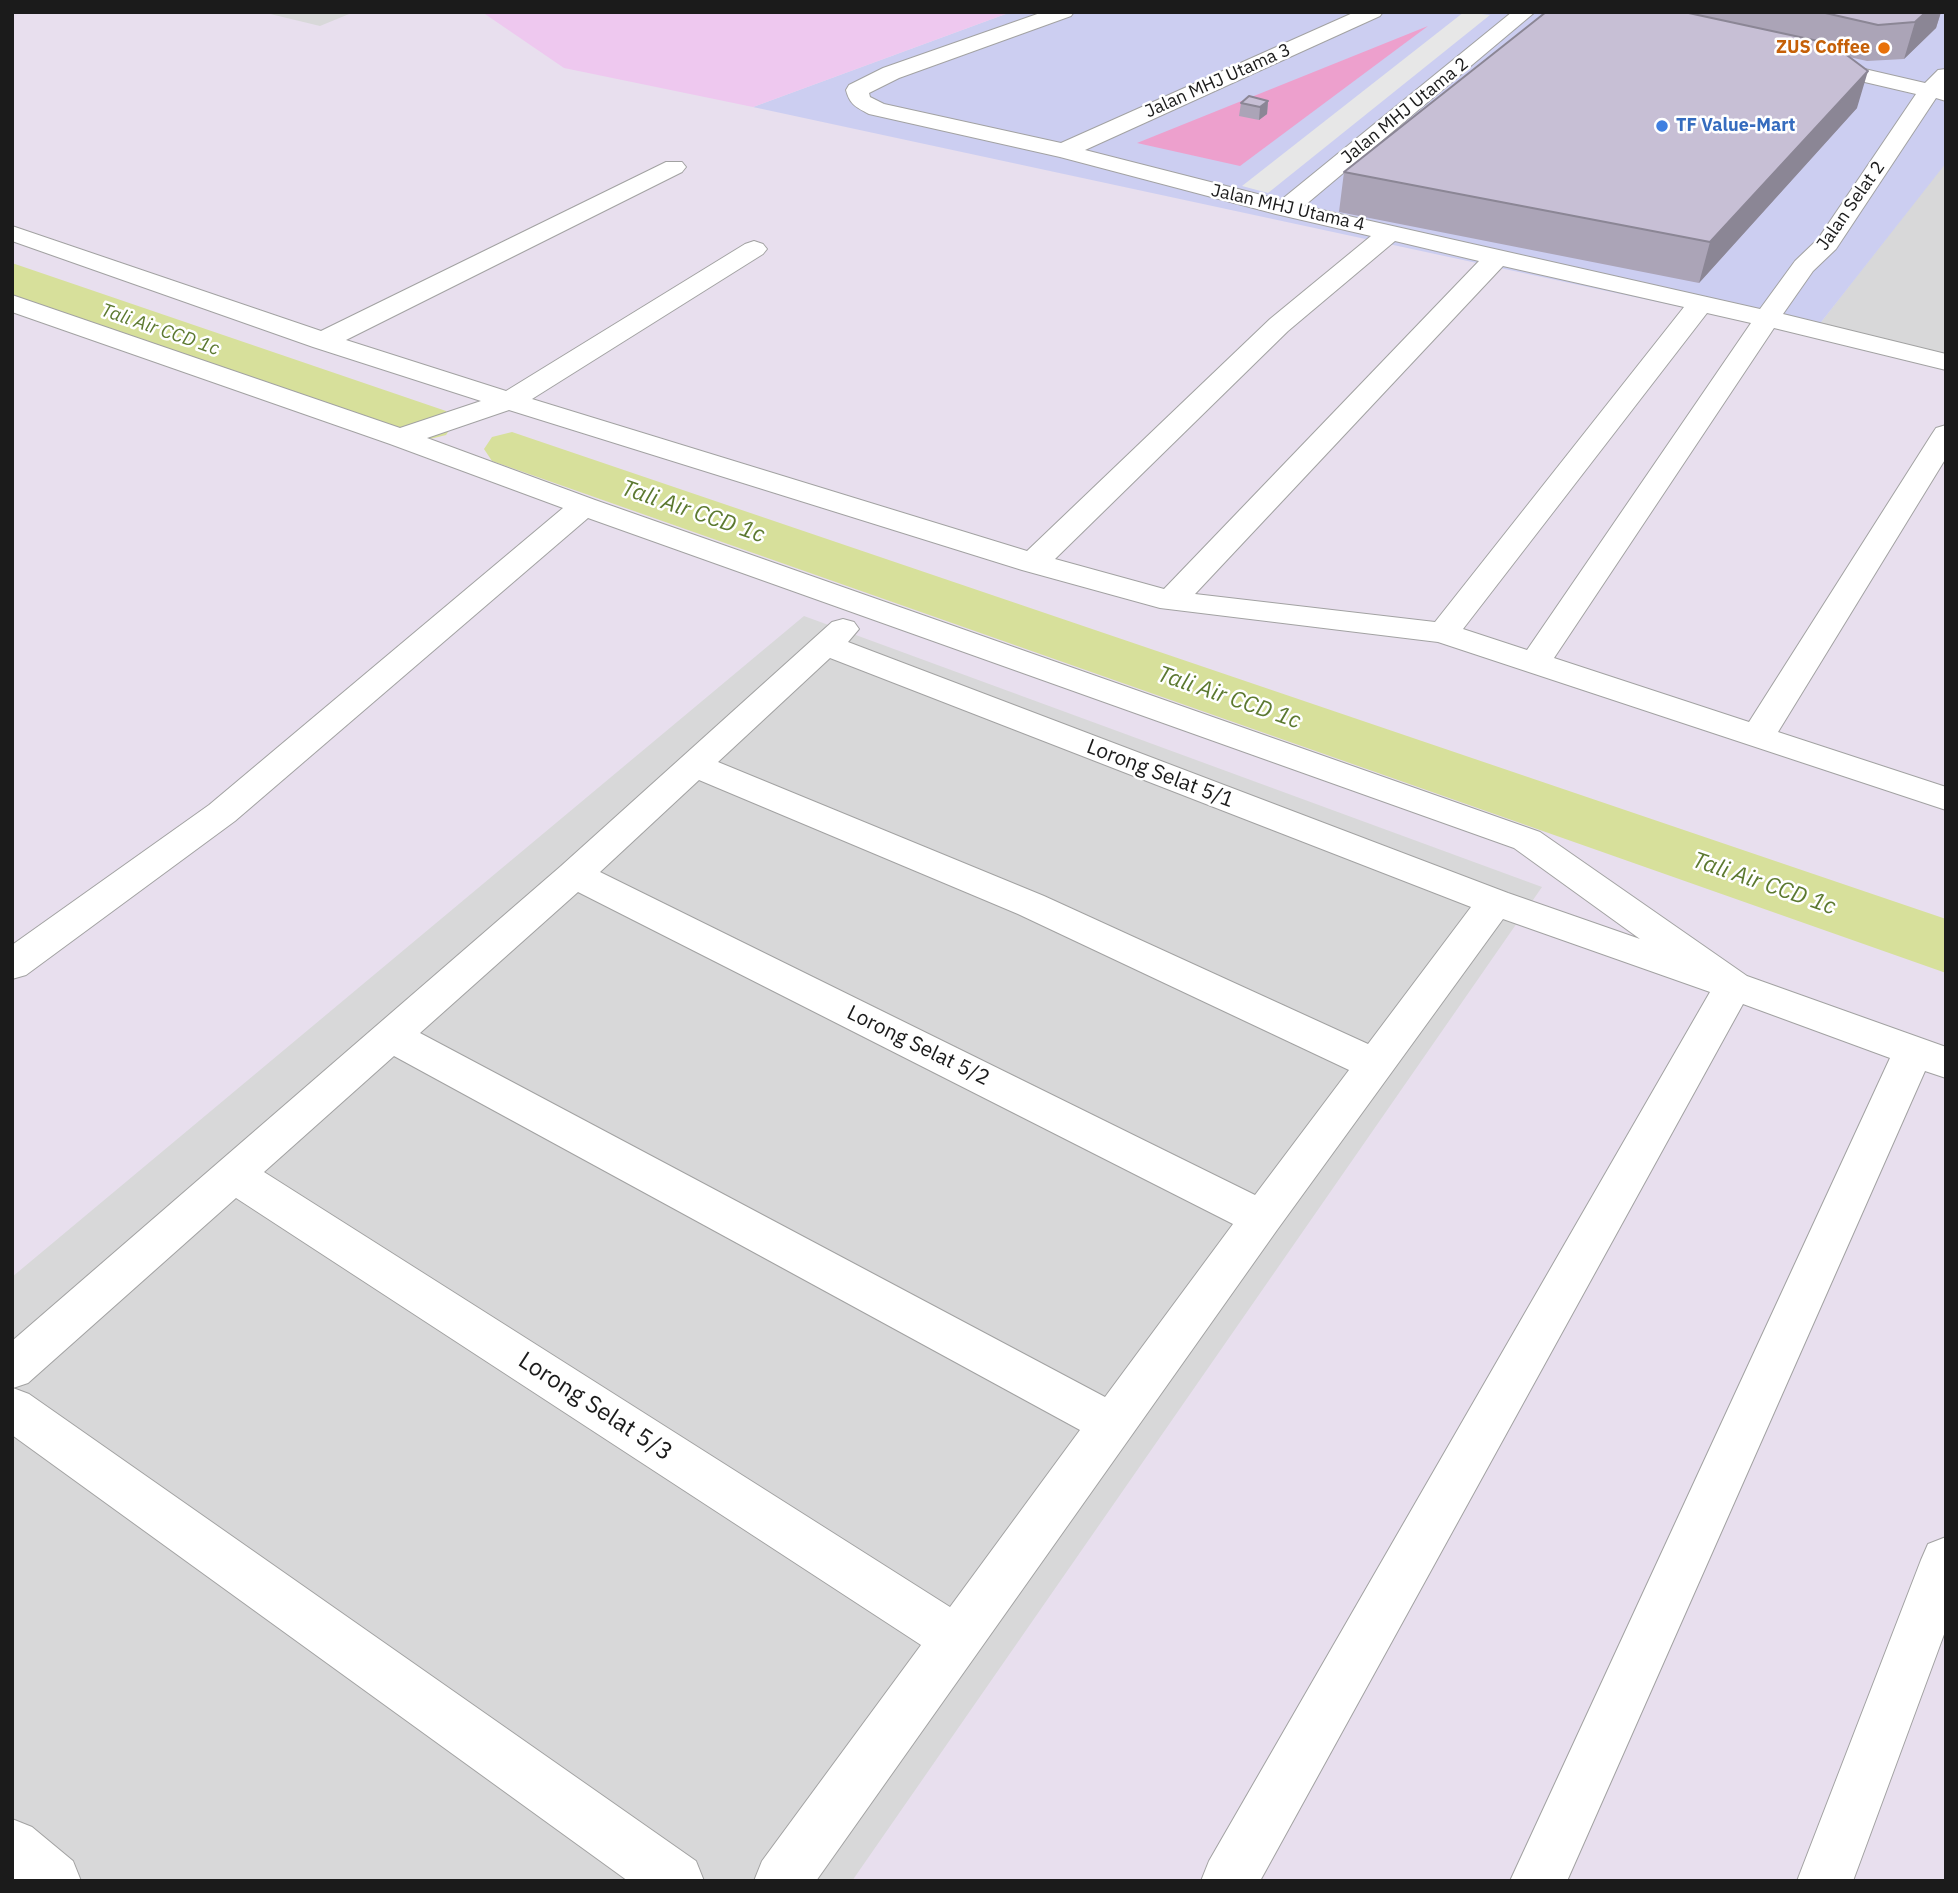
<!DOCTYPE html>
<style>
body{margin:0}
#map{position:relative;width:1958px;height:1893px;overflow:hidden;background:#e8dfee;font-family:"IBM Plex Sans",sans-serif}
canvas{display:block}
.frame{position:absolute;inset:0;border:14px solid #1b1b1b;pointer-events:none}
</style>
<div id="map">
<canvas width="1958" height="1893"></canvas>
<div class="frame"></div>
</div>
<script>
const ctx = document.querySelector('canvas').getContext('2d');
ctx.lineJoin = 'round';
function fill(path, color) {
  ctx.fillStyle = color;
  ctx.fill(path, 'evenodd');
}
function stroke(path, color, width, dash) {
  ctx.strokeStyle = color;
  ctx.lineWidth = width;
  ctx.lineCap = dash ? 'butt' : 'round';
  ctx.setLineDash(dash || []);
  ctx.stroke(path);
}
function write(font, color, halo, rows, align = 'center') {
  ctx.font = font + ' "IBM Plex Sans",sans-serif';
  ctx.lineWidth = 5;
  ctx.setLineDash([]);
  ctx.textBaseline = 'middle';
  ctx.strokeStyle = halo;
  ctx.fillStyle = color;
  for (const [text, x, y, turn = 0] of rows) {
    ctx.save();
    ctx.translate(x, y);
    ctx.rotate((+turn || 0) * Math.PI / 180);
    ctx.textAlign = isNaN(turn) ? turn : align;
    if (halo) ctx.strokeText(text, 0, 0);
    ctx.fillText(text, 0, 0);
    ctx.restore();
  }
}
fill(new Path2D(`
 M262,12H354L320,26Z
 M1946,163V367L1811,335L1943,165Z
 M804,616L1542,887L852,1881H12V1277Z`), '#d8d8d9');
fill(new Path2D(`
 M1011,12H1946V163L1811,335L753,107Z`), '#cccef1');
fill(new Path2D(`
 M482,12H1011L753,107L564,68Z`), '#eec8ef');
fill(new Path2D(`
 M1428,26L1240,166L1137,143Z`), '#eda0cd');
fill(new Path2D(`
 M1464,12L1490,15L1268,193L1242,186Z`), '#e7e7e7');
fill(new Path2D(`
 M12,263L446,411L454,423L446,435L426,440L406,435L12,295Z
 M512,432L1946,919V973L492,461L484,449L492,437Z`), '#d7e09b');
const minor = new Path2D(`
 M1043,12H1074L1071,16L899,78L869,93L870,97L884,104L1061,143L1355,12H1383L1380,16L1085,150L1281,200L1512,12H1535L1304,206L1760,309L1795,261L1818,239L1916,94L1809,69L1806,64L1809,59L1817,58L1925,83L1938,70L1946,69V101L1936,98L1836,249L1813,271L1783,314L1946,354V370L1774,328L1554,658L1749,722L1932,434L1936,428L1946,425V458L1778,732L1946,787V810L1438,642L1160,608L1022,570L509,410L427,438L595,500L1540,832L1747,976L1946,1047V1078L1925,1071L1567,1881H1510L1890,1058L1743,1004L1260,1881H1201L1209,1861L1710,992L1503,919L1277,1230L816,1881H754L762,1861L921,1645L236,1198L28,1383L13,1388L29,1394L696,1861L704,1881H628L12,1435V1341L561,866L832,622L843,619L854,622L859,629L848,642L1508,893L1640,939L1514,848L588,518L235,821L26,975L12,979V945L209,805L563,508L390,444L12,312V295L400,428L481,401L313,347L12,241V226L321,331L666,162H682L686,167L682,172L346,340L506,391L745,244L754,241L763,244L767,249L763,254L532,399L1027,551L1270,319L1371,236L1276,214L1060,157L869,114C856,107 850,105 846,90L849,85L883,68ZM1395,241L1479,261L1164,589L1055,559L1288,331ZM1503,266L1684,307L1435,622L1195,594ZM1707,313L1751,323L1527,650L1463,629ZM830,658L1471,907L1368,1044L1044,896L718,762ZM699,780L1018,914L1349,1070L1255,1195L600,872ZM578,892L1233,1224L1105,1397L420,1033ZM394,1056L1080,1430L950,1607L264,1172Z
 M1946,1537V1629L1853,1881H1797L1921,1560L1928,1544Z
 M12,1819L32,1827L73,1861L81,1881H12Z`);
stroke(minor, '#a2a2a2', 2);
fill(minor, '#fff');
fill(new Path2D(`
 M1546,12H1941L1936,28L1904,59L1867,61L1849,57L1857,108L1699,283L1339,212L1344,172Z
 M1268,101L1267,114L1259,120L1239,116L1241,103Z`), '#aba4b7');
fill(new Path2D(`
 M1926,12H1941L1936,28L1904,59L1915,22Z
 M1868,71L1857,108L1699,283L1710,242Z
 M1268,101L1267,114L1259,120L1260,107Z`), '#8b8695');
const building = new Path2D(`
 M1546,12H1684L1832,44L1868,71L1710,242L1344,172Z
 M1821,12H1926L1915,22L1878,25Z
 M1249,96L1268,101L1260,107L1241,103Z`);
fill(building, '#c7bfd5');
stroke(building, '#8b8695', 2);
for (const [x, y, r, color] of [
 [1884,48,7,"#e8710a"],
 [1662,126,7,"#3f7fe0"]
]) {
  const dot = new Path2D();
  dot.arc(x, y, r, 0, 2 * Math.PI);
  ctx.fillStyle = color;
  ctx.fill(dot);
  stroke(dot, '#fff', 2.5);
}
write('bold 18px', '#c56008', '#fff', [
 ["ZUS Coffee",1870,48]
], 'right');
write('18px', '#1b1b1b', '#fff', [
 ["Jalan MHJ Utama 3",1218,81,-24],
 ["Jalan MHJ Utama 2",1405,111,-39],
 ["Jalan Selat 2",1851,206,-55],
 ["Jalan MHJ Utama 4",1288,208,13]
]);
write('bold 18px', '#366cbe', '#fff', [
 ["TF Value-Mart",1676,126]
], 'left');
write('italic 19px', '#5c7930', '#fff', [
 ["Tali Air CCD 1c",160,330,19]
]);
write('21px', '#1b1b1b', '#fff', [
 ["Lorong Selat 5/1",1160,774,21],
 ["Lorong Selat 5/2",918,1046,26]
]);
write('italic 23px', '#5c7930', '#fff', [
 ["Tali Air CCD 1c",693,512,19],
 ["Tali Air CCD 1c",1229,698,19],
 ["Tali Air CCD 1c",1764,884,19]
]);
write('24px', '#1b1b1b', '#fff', [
 ["Lorong Selat 5/3",595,1407,33]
]);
</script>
